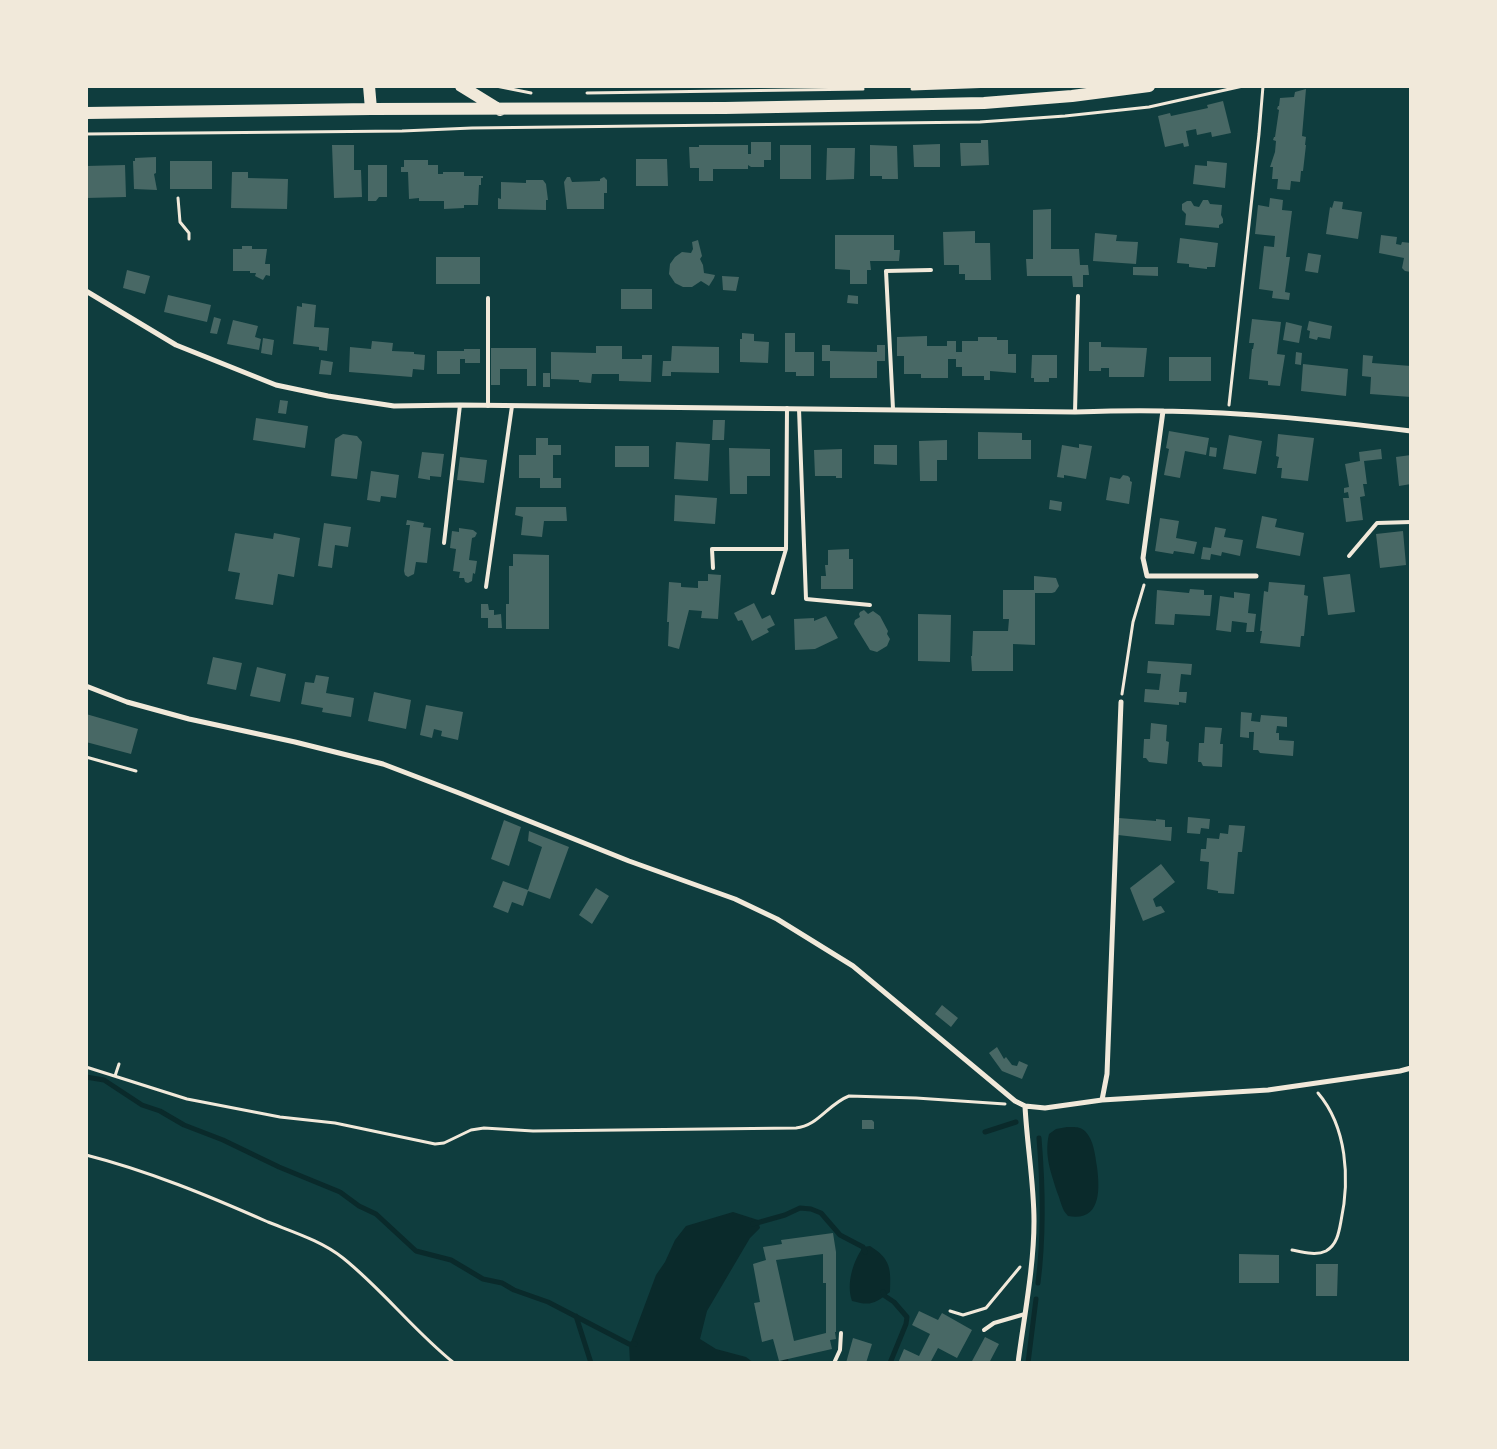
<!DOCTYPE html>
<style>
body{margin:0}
#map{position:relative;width:1497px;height:1449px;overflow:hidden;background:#0f3d3e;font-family:"Fira Sans Condensed",sans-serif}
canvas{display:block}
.frame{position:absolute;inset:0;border:88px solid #f1e9da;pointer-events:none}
</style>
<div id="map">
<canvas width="1497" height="1449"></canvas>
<div class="frame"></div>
</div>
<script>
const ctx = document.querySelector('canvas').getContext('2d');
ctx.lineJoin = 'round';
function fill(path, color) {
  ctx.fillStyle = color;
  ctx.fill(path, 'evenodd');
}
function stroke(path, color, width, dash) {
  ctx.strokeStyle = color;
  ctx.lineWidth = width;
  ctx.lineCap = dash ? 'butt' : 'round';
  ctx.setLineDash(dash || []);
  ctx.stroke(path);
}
fill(new Path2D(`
 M1067,1127C1073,1127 1080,1126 1085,1131C1094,1140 1095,1155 1097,1167C1100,1190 1101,1222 1068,1216L1064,1211C1061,1205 1060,1199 1057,1192C1051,1172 1044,1156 1049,1134L1056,1129Z
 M733,1212L758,1220L760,1228L750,1238L707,1311L700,1339L716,1349L746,1357L754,1363H630L629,1344L631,1342L656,1275L665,1262L675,1240L686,1226Z
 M870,1246C891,1259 891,1269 890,1292C874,1304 871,1306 852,1301C846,1283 853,1262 863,1247Z`), '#0a2a2b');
stroke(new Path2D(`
 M86,1077L104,1080L142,1105L160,1111L184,1125L223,1140L279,1167L340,1192L359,1206L376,1214L416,1251L451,1260L483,1279L502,1283L514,1290L548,1302L629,1344H635
 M985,1132L1016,1122
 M753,1224L785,1215L800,1208L811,1209L821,1213L840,1235L863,1247L865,1252
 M1038,1283C1044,1235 1043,1186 1039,1138
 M883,1292L885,1296L894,1302L907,1317L906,1324L890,1363
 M576,1316L591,1363
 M782,1363L786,1362L785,1355
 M1028,1363L1036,1299`), '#0a2a2b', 5);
fill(new Path2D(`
 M1306,89L1302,136L1306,137L1305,145H1306L1303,171H1301L1300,182L1291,181L1290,190L1277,189L1278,179H1272L1273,167H1270L1275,152L1276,141L1273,140L1274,137H1275L1279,110L1277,109L1278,106H1279L1280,98L1294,97L1295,92Z
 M1223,101L1231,133L1212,137L1211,132L1197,135L1196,129L1186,131L1189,146L1184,147L1183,143L1165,147L1158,116L1170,113L1171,116L1208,108L1207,105Z
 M981,140H988L989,165L961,166L960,143H981Z
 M751,142H771V160H764V167H751L748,165V169H713V181H699V168H690L689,147H699V145H748V154H751Z
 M940,144V167H914L913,145Z
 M332,145H354V170H361L362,197L334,198Z
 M780,145H811V179H780Z
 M870,145L897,146L898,179H882V176H870Z
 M827,148H855L854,179L826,180Z
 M156,157V173L154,174L157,190L134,189L133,161H135V158Z
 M636,159H667L668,186H636Z
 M404,160H428V165H438V174H443V172H464V176H483V178H481V185H479L478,205H464V208L444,209V201H419V198L409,199L408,172H401V167H404Z
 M170,161H212V189H170Z
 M1207,161L1227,163L1225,188L1193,184L1195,165L1207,166Z
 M125,165L126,197L86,198V166Z
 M368,165H387V197H379L376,201H368Z
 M232,172H248V178L288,179L287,209L231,208Z
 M567,177H570L572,182L600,181V179L604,177L607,180V193H604V209H567L564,182Z
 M526,180H543L546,184L548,200H546V210L498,209V198L501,199V182L526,183Z
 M1270,198L1283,200L1282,210L1292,211L1286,257H1290L1285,292L1290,293L1289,300L1272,298L1273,291L1259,289L1264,246L1274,247L1275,236L1255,234L1258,205L1269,207Z
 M1203,200H1208L1210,204L1222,205L1221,215L1223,219V223L1219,225V228L1185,225L1186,214L1182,210V204L1187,201H1191L1194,206L1199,207Z
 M1334,201L1343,202L1342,209L1362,212L1358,239L1326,234L1330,207L1332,208Z
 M1051,209V249H1079L1080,265H1088L1089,275H1083V287H1073L1072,276H1027L1026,259H1033V210Z
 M975,231V243H990L991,280H965V274H959V265H944L943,232Z
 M1095,233L1117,235L1116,241L1138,242L1136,264L1093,261Z
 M835,235H894V250H900L899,261H870L871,270H867V284H850V270L835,269Z
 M1381,235L1397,237L1396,244L1401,245L1402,242L1411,243V272L1405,271L1402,268L1404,258L1379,253Z
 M1180,238L1218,243L1215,267H1207V269L1189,267V264L1177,263Z
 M698,240L702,256L700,259L703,265L704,273L715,275L714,278L709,286L701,281L692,287H683L675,283L669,274L670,264L675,257L682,252L691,253L693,249L692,242Z
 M242,246H252V249H267L265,264H270V276L266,275L263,280L255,276L256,273H250V271H233V249H242Z
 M1308,253L1321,255L1318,273L1305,271Z
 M436,257H480V284H436Z
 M1133,267H1158V276L1133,275Z
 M127,270L150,276L145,294L123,288Z
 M722,276L739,277L736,291L723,290Z
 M621,289H652V309H621Z
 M168,295L211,305L207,322L164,312Z
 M848,295L858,296V304L847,303Z
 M302,303L316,305L314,327L329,328L327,351L319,350V347L293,344L297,306L302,307Z
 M214,317L221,319L217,334L210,333Z
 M1252,319L1281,322L1277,354L1285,355L1280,386L1268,385V381L1249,379L1252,349H1253L1254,343H1249Z
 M233,320L258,326L255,337L261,339L259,350L227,344Z
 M1309,321L1332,326L1330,339L1318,337L1317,340L1309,338L1310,331L1307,330Z
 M1286,322L1302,326L1299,343L1283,340Z
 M742,333L754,334V341L769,342L768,363L740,362V339H742Z
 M785,333H795V352H814V376H796V372H785Z
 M927,336V346H947V341H956V352H962V341H978V337H997V340H1008V354H1016V373L990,371V380H984V376H962V367H956V359H948V378H921V374H904V356H897V337Z
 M263,338L274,340L272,355L261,353Z
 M372,341L393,343L392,351L414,352V354L425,355L424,370L413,369L412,377L349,372L350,347L371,349Z
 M1089,342H1101V347L1147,348L1144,377H1109V368H1101V371H1089Z
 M822,345H830V351L877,352V345H885V361H877V378H830V361H822Z
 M596,346H622V359H642V355H652L651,382L619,381V374H592L591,383L579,382V380L551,379V352L596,353Z
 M672,346L719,347V373L671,372V376H662L663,361H671Z
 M491,348H536V386H527V369H500V385H491Z
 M464,349H480V363H465V359H460V374H437V351H464Z
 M1296,352L1302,353L1301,365L1295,364Z
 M1032,355H1057V378H1049V382H1034V378H1031Z
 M1363,355L1373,356L1372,363L1411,366V397L1370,394L1371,377L1362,376Z
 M1169,357H1211V381H1169Z
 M321,360L333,362L331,375L319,374Z
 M1303,364L1348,369L1346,396L1301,391Z
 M543,373H550V387H543Z
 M280,400L288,401L286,414L278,413Z
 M256,418L308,426L305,448L253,440Z
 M713,420H725L724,440H712Z
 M1169,431L1209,438L1206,455L1185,451L1180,478L1164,475L1169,449L1166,448Z
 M978,432L1022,433V440H1031V459H978Z
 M343,434L357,436L362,442L357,479L331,476L335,439Z
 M1278,434L1314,438L1308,481L1281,478L1282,468H1277L1279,457L1276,456Z
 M1229,435L1262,441L1256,474L1223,469Z
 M536,438H548V445H561V455H553V478H561V488H540V478H519V455H536Z
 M947,440V460H937V481H920L919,441Z
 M676,442L710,444L708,481L674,479Z
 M1079,444L1092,446L1086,479L1064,475V478L1057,477L1062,445L1079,448Z
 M874,445H897V465L874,464Z
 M615,446H649V467H615Z
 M1210,447L1217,448L1216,457L1209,456Z
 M729,448L770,449V476H747V494H730Z
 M842,449V478H836V476H815L814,450Z
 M1381,449L1382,459L1364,461L1367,484H1363L1365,496L1360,497L1363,520L1346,522L1343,498H1349L1348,492L1344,493V488L1349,487L1345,464L1360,461L1359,452Z
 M422,452L444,454L441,477L430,476V480L418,478Z
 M1411,455V484L1399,486L1396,457Z
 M460,457L487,460L484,483L457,480Z
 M371,471L399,475L396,498L381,496L380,502L367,500Z
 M1123,475L1128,476L1130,478V481L1132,482L1129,504L1106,500L1110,477L1120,479Z
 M675,495L717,498L715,524L674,521Z
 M1050,500L1062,502L1061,511L1049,509Z
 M516,507H566L567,521H544L542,537L521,535L523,517L515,515Z
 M1262,516L1277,519L1275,527L1304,533L1300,556L1256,548Z
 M1160,518L1179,521L1176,538L1197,542L1194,554L1174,551L1173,554L1155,551Z
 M407,520L424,523L423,527L431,528L427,563L416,562L414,574L408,577L405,575L404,571L410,525H406Z
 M324,523L351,527L348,547L335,545L332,568L318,566Z
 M1215,527L1226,529L1224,537L1243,540L1240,556L1222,552L1221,556L1211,554L1210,560L1201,559L1203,547L1211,548Z
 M459,528L473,530L477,533L475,537L472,538L469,560L477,561L475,574L473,573L472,581L468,583L465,582L464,578H459L460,572L453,571L456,549L450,548L452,531L459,532Z
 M1403,531L1406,565L1380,568L1376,534Z
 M235,533L273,539L274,533L300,538L294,577L278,574L273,605L235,599L240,573L228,571Z
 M849,549V559H853V589H821V576H826L825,565H828V550Z
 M513,554L549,555V629H506V604H509V566H513Z
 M708,574L721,575L718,619L701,618L702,611L689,610L679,649L668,646L669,622H667L669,582L681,583V587L698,588V581H708Z
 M1350,574L1355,612L1328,615L1323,577Z
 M1034,576L1056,578L1059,586L1055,592L1052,593H1035V645L1013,644V671H972L971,656H972L973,631H1008L1009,619H1003V590H1034Z
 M1269,582L1305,585L1304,595L1308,596L1304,636H1301L1300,647L1260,643L1262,631H1260L1264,591L1268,592Z
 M1190,589L1204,590V595H1212L1210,616L1175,614L1174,625L1155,624L1157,590L1189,593Z
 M1234,592L1250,594L1248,613L1256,614L1254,632H1246L1247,623L1232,621L1231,632L1216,630L1220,596L1234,598Z
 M754,603L762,619L770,615L775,625L767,629L769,632L752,641L742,620L738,621L734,613Z
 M481,604H488L489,610H494V615L501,614L502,628H488V618H481Z
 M864,610L868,614L873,611L880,616L888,631L887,634L890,639L887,646L877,652L870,650L854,624L855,620L860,617L859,614L860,612Z
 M918,614L951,615L950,662L918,661Z
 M826,616L838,638L815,649L795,650L794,619L814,618V621Z
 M213,657L242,663L236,690L207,684Z
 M1148,661L1192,664L1191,675L1181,674L1179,692H1187L1186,703L1179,702V705L1144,702L1145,689L1159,690L1161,674L1147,673Z
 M257,667L286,674L280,702L250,696Z
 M316,675L329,677L326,693L354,698L351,717L322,712L323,708L301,704L305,682L314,683Z
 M374,692L411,700L406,729L368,721Z
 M426,705L463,712L458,740L441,736L442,731L434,729L432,738L420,735Z
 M1241,712L1252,713L1251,721L1260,722L1261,715L1287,717V727L1277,726L1276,733H1279V740L1294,741L1293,756L1260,753L1258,750H1253L1254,732H1249V738L1240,737Z
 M86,714L138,729L131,754L86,742Z
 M1151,723L1167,725L1166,741L1169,742L1167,764L1149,762L1146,758H1143L1144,739H1150Z
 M1205,727L1222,728L1220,744H1223L1222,767L1203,766L1201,762H1198L1199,743H1204Z
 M1188,817L1210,819L1209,829L1201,828L1200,834L1187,833Z
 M1119,818L1156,821V819L1165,820V827H1172L1171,841L1118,835Z
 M504,820L521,827L509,866L491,859Z
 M1229,825L1245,826L1242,852H1238L1234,894L1218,893V891L1207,889L1209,862L1200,861L1201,849H1206L1207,838L1219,839L1220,833L1228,834Z
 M529,831L569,847L550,899L528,891L523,906L512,902L508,913L493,907L503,881L528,890L542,847L528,841Z
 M1161,864L1175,882L1153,899L1156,907L1161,906L1165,912L1143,921L1130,888Z
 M596,888L609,896L592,924L579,915Z
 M942,1005L958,1018L951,1027L935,1014Z
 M997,1047L1004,1059L1006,1057L1012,1065L1017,1066L1019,1061L1028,1065L1022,1079L1002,1071L989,1053Z
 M862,1120H872L874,1122V1129H862Z
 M833,1233L836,1252V1332H835L836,1339L830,1340L832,1349L779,1361L773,1339L762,1342L754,1303L760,1302L753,1264L766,1260L763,1247L782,1244L781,1240ZM823,1254V1283H826V1333L794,1341L776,1260Z
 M1239,1254L1279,1255V1283H1239Z
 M1316,1264H1338L1337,1296H1316Z
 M919,1311L938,1320L942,1313L972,1330L957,1358L938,1348L930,1363H898L904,1349L919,1356L930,1334L912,1325Z
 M985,1337L999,1344L989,1363H971Z
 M853,1338L872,1344L866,1363H846Z`), '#486865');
stroke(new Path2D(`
 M496,86L531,93
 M912,89L994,86
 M587,93L863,89
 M86,134L402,131L472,128L980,122L1065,116L1149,107L1243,86
 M178,198L180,222L189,233V239
 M1229,405L1259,134L1263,86
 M1122,694L1133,622L1144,585
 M86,757L136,771
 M86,1067L187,1099L280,1117L335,1123L435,1144L444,1143L471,1130L484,1128L533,1131L796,1128C818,1126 828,1104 849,1096L916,1098L1005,1104
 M115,1076L119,1064
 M86,1155C149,1171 209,1196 268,1222C293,1232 322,1241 343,1258C383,1290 414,1331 454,1363
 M1292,1250C1302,1252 1316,1256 1326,1251C1337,1245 1339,1232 1341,1221C1350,1179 1347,1127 1318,1093
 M950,1311L963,1315L986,1308L1020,1267`), '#f1e9da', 3);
stroke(new Path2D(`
 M488,406V298
 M799,409L806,599L870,605
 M893,409L886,271L931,270
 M1075,412L1078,296
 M444,543L460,405
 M1349,556L1377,523L1411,522
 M713,568L712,549H786
 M486,587L512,406
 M773,593L786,549L787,408
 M984,1330L994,1323L1025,1314
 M834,1363L840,1350L841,1333`), '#f1e9da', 4);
stroke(new Path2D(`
 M86,291L176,345L276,385L328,396L394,406L460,405L1075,412C1104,411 1134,410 1163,411C1246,412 1329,421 1411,431
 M1163,411L1143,558L1147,576H1256
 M86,686L127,702L189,719L295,742L383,764L459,793L629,861L735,899L777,919L853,966L1015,1101L1025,1106L1045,1108L1102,1100L1268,1090L1400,1071L1411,1068
 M1102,1100L1107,1074L1121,702
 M1018,1363C1024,1317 1034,1267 1034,1221C1034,1183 1027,1145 1025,1106`), '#f1e9da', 5);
stroke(new Path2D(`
 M369,86L371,109
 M461,86L500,110
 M86,113L371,109L725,108L984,103L1072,96L1149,86`), '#f1e9da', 12);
</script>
